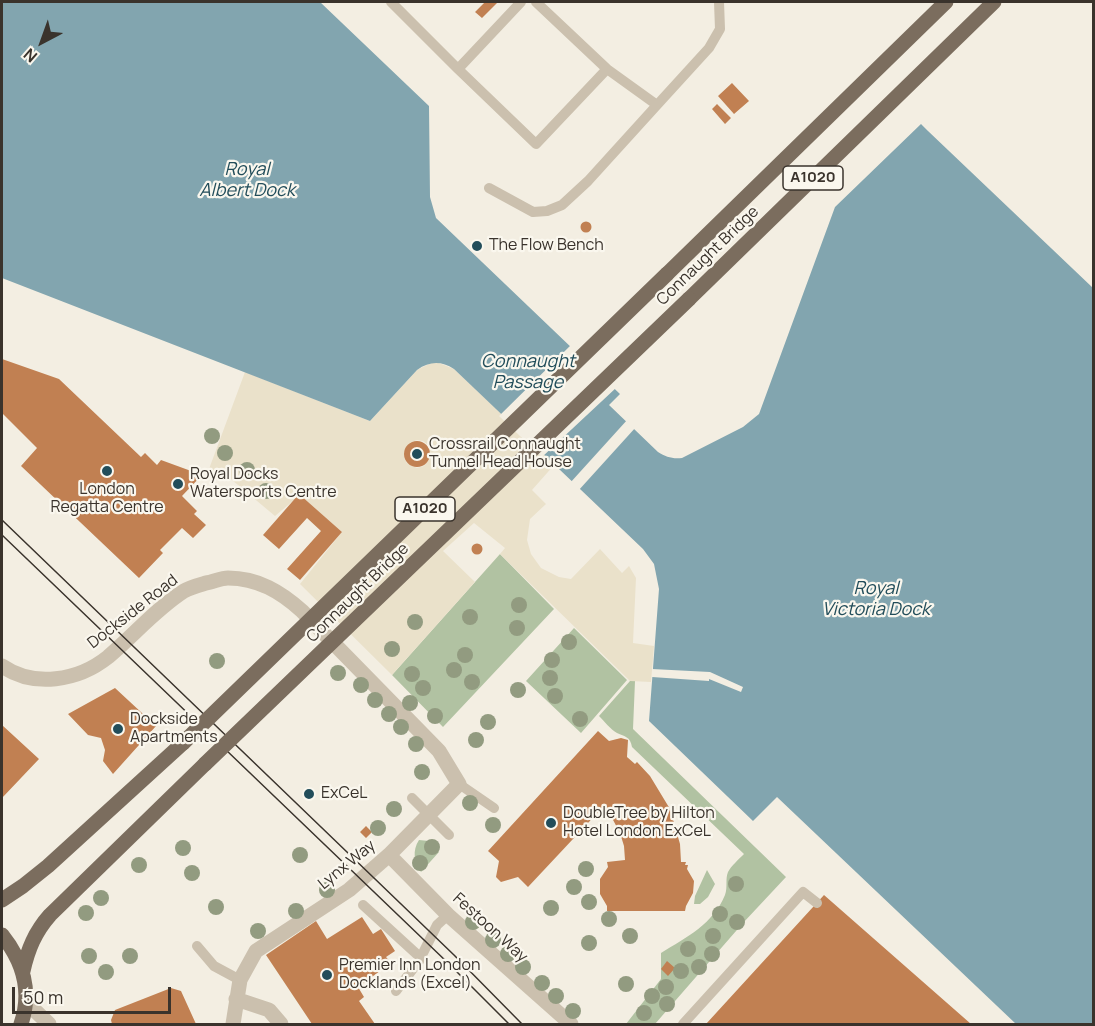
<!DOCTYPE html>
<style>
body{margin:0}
#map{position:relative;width:1095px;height:1026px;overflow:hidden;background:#f3eee2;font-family:Manrope,sans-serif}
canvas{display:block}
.frame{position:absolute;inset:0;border:3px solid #3a332c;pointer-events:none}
.north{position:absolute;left:12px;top:12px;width:60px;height:60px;-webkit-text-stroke:4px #faf7ee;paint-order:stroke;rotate:221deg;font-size:16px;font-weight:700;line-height:24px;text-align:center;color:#3a332c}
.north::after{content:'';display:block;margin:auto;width:21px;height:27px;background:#3a332c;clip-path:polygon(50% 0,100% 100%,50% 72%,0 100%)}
.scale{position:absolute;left:12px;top:987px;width:159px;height:27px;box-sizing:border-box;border:3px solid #3a332c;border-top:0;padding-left:8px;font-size:18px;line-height:21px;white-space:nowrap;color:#3a332c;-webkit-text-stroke:4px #faf7ee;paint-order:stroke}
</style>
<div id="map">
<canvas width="1095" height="1026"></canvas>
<div class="frame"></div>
<div class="north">N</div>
<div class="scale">50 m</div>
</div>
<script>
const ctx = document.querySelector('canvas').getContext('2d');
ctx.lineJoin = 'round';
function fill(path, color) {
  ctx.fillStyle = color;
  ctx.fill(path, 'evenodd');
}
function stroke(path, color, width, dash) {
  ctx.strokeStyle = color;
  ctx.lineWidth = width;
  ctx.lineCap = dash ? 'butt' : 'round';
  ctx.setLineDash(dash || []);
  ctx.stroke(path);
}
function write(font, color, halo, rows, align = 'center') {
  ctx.font = font + ' Manrope,sans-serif';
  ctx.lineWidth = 4.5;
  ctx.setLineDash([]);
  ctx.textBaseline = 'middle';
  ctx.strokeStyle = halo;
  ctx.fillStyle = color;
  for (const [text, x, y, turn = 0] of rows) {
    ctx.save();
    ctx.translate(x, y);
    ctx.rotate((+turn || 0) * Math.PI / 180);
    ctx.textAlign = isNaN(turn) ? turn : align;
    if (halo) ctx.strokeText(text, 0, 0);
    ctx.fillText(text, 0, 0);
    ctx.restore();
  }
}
fill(new Path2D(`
 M500,554L554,609L443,727L392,675Z
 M574,628L627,680L581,733L526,681Z
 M630,681H635L633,729L786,877L743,923L655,1024H626L661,979V953C687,937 713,924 725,895C728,887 725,879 728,872C731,866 739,859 744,854L632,747C630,736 625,737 617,733C611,730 604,721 599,716Z
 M419,840L429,841L439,852L421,872C414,862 412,851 419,840Z
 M707,870L715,884L708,897L700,904H694L695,896Z`), '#b1c2a2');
fill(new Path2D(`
 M431,363H439L454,369L555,464L532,490L546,504L530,519L527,540L531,554L541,568L559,577L571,579L600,549L622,573L629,566L636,578L633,643L654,646L651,682L630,681L500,554L505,548L474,523L443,551L475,582L392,675L300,584L342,532L300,495L275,516L226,475L209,469L245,372L370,421L417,370ZM417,440L423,441L428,445L431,457L424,466L417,468L407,463L404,458V452L411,442Z`), '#eae1ca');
fill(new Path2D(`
 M2,2H320L429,106L430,197L436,218L620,394L609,405L658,452C666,457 672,459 682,458L743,427L759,414L835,207L921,124L928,131L1093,288V1024H1016L777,797L753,821L649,721L659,589L654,564L643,549L454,369C441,361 430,361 417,370L370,421L2,278Z`), '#82a5af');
fill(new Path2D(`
 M572,344L617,387L542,457L499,416Z
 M628,419L636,427L578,491L570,483Z
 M652,669L710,672L743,687L741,692L709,679V681L652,677Z`), '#f3eee2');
fill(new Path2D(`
 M485,2H498L482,18L475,12Z
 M732,83L749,101L734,114L718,96Z
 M717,104L731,118L725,124L712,109Z
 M580.5 227a5.5 5.5 0 1 1 11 0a5.5 5.5 0 1 1-11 0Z
 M2,359L59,379L141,457L145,453L157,465L161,460L202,475L182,496L197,511L194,514L206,525L193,538L182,528L160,550L163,553L139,578L21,466L37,448L2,413Z
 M404 454a13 13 0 1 1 26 0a13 13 0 1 1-26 0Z
 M299,494L342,532L300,580L287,569L321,531L307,518L279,549L263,535Z
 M471.5 549a5.5 5.5 0 1 1 11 0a5.5 5.5 0 1 1-11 0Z
 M115,688L156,726L113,774L103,761L105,750L101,738L88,735L68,714Z
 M2,725L39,759L2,798Z
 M598,731L609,741L621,738L628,740L627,757L635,764L637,762L650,776L670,809L680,844L681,862H686L685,865H688L687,869L694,881L693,893L686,906L685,911H607V906L600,894V879L608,867L607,862L625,860L624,846L620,833L612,818L603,807L528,887L518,877L501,882L496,877L499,861L488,851Z
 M366,826L372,832L366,838L360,832Z
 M824,895L971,1024H706Z
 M362,917L373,934L381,929L395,951L386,957L391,963L358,987L364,997L359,1001L375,1024H312L266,955L316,921L327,939Z
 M667,961L675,968L668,976L661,969Z
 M171,988L181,991L196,1024H112L111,1020L115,1010Z`), '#c18052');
stroke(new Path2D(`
 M391,2L458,69
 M521,2L458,69L536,144L607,69
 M536,2L607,69L657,105L709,48L720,29L719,2
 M489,188L533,212L547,211L562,205L588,181L657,105
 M459,784L494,808
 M412,798L449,835
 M363,905L421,958
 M197,946L214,966L240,980
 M396,991L419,961L437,925L448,915
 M683,1024L803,892L817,903`), '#cbc0ae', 10);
stroke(new Path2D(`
 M2,666C34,688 78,681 108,657C134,635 156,609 184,591C191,587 199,585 206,583C213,582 221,578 228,578C258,578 281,592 302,611L439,751L459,784L389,855L349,890L256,951L240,980L233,1024
 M389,855L448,915L571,1024
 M236,999L269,1010L281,1024
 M27,1003L49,1024`), '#cbc0ae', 15);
stroke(new Path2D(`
 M667,274L946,2
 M689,299L994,2
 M2,900L23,886L48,866L183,743
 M2,935C23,961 32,992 21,1024
 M23,971C28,949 35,932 50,915L205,764`), '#7b6d5e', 15);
stroke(new Path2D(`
 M2,520L454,955L522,1024
 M2,535L448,963L509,1024`), '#3a332c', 1.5);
stroke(new Path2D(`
 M183,743L667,274
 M205,764L689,299`), '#7b6d5e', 15);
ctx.fillStyle = '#929b80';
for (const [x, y] of [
 [212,436],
 [225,453],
 [247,470],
 [266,491],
 [519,605],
 [470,617],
 [415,622],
 [517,628],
 [569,642],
 [392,649],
 [465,655],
 [552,660],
 [217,661],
 [454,670],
 [338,673],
 [412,674],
 [550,678],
 [472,682],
 [361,685],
 [423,688],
 [518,690],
 [555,696],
 [375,700],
 [410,703],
 [389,714],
 [435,716],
 [580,719],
 [488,722],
 [401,727],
 [476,740],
 [416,744],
 [422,772],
 [470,803],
 [394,809],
 [493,825],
 [378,828],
 [432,847],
 [183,848],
 [300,855],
 [420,863],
 [139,865],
 [586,869],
 [192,873],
 [736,884],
 [574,887],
 [327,890],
 [101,898],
 [589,902],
 [216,907],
 [551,908],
 [296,911],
 [86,913],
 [720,914],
 [609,919],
 [473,922],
 [737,922],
 [258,931],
 [630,936],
 [713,936],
 [493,940],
 [589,943],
 [688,949],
 [508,954],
 [712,954],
 [89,956],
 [130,956],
 [523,967],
 [699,967],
 [681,971],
 [106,972],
 [542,983],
 [626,984],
 [666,987],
 [556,996],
 [652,996],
 [667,1004],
 [573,1011],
 [644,1013]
]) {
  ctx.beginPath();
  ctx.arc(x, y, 8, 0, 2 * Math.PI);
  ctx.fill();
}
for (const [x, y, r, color] of [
 [477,246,6,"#224d5a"],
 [417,454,6,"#224d5a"],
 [107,471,6,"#224d5a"],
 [178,484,6,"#224d5a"],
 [118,729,6,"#224d5a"],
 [309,794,6,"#224d5a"],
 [551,823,6,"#224d5a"],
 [327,975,6,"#224d5a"]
]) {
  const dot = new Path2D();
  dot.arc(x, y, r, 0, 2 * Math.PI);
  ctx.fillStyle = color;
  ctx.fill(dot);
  stroke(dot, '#faf7ee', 2);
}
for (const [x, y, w] of [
 [813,178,60],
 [425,509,60]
]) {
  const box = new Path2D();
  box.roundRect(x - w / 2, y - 12, w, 24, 4.5);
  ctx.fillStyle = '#faf7ee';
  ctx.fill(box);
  stroke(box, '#3a332c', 1.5);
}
write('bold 15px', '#3a332c', null, [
 ["A1020",813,178],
 ["A1020",425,509]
]);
write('16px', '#3a332c', '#faf7ee', [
 ["The Flow Bench",489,246],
 ["Crossrail Connaught",429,445],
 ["Tunnel Head House",429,463],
 ["Royal Docks",190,475],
 ["Watersports Centre",190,493],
 ["London",107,490,"center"],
 ["Regatta Centre",107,508,"center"],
 ["Dockside",130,720],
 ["Apartments",130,738],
 ["ExCeL",321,794],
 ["DoubleTree by Hilton",563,814],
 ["Hotel London ExCeL",563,832],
 ["Premier Inn London",339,966],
 ["Docklands (Excel)",339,984]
], 'left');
write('16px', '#3a332c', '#faf7ee', [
 ["Connaught Bridge",708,256,-44],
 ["Connaught Bridge",358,593,-44],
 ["Dockside Road",133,612,-38],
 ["Lynx Way",347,865,-39],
 ["Festoon Way",490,928,42]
]);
write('italic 18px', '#224d5a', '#faf7ee', [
 ["Royal",247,170],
 ["Albert Dock",247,191],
 ["Connaught",528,362],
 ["Passage",528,383],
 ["Royal",876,589],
 ["Victoria Dock",876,610]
]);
</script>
